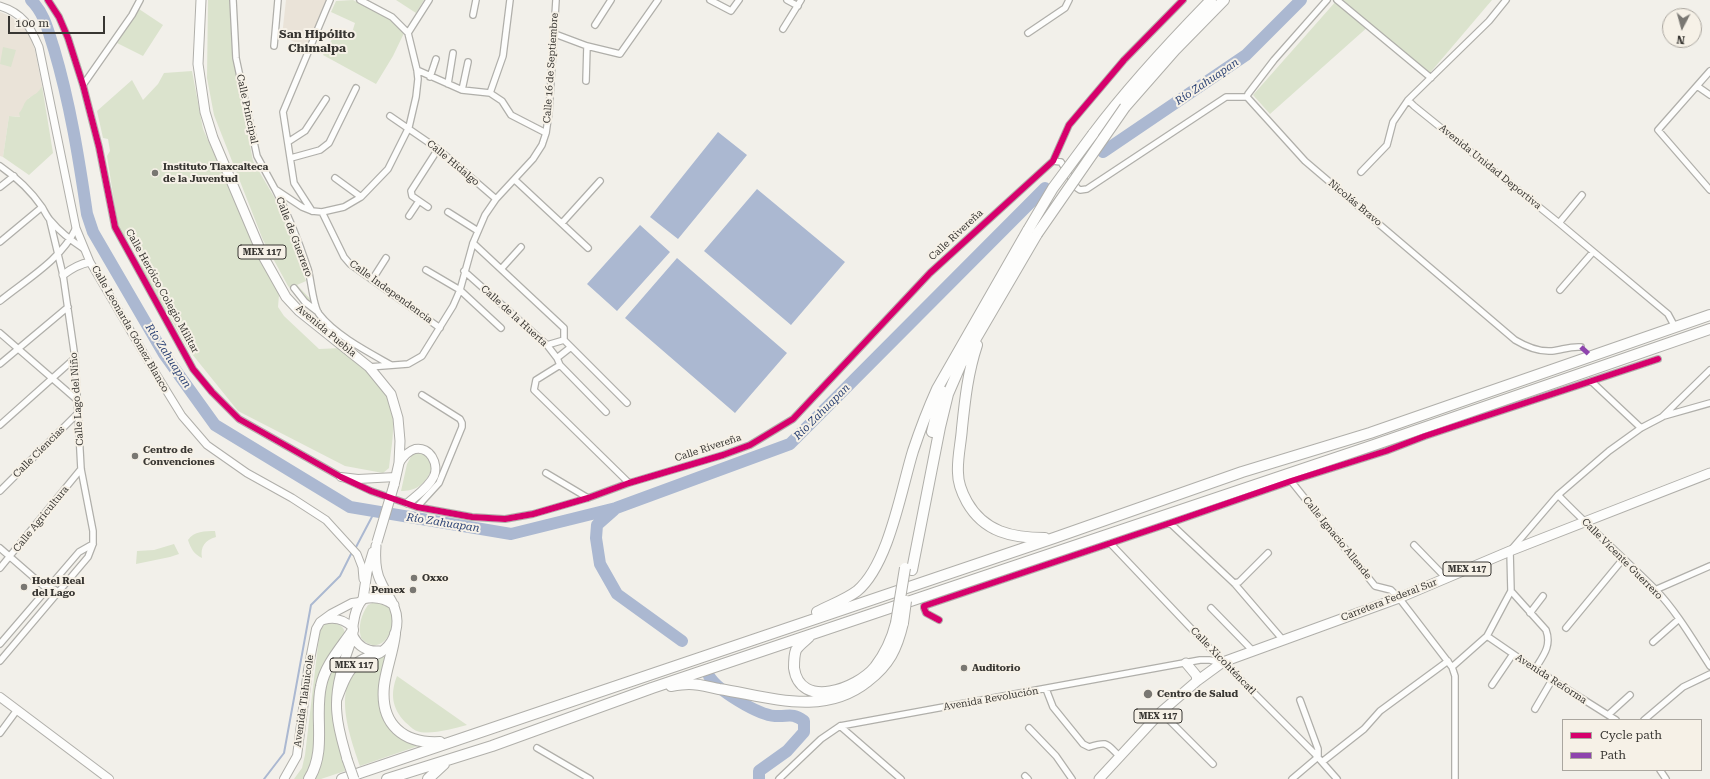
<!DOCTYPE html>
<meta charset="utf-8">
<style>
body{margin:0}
#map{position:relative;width:1710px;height:779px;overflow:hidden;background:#f2f0ea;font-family:"Roboto Serif",serif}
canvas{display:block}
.legend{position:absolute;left:1562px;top:719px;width:140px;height:52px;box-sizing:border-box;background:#f6f1e7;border:1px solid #aaa69f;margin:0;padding:5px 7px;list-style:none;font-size:12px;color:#383632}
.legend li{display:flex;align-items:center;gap:8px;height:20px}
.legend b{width:20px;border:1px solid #aaa69f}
.north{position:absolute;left:1662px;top:8px;width:40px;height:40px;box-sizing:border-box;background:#f6f1e7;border:1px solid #aaa69f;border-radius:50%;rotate:186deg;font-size:11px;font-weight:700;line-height:16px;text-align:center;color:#383632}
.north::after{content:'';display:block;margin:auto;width:14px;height:18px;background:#797772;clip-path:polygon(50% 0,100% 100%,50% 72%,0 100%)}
.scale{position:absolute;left:8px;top:16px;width:97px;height:18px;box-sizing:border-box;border:2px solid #383632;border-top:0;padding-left:5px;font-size:12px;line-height:14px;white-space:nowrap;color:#383632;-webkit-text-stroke:3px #f6f1e7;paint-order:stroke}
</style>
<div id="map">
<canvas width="1710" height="779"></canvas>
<ul class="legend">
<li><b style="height:5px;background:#d6006c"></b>Cycle path</li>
<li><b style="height:5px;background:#8e44ad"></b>Path</li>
</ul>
<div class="north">N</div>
<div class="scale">100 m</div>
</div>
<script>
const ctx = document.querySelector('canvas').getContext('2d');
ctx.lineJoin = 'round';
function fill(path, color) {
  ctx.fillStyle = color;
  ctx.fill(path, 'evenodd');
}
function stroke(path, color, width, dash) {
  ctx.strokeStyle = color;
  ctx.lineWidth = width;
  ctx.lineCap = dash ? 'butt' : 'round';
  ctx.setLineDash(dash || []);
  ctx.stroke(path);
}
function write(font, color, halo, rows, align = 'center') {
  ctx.font = font + ' "Roboto Serif",serif';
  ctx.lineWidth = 4;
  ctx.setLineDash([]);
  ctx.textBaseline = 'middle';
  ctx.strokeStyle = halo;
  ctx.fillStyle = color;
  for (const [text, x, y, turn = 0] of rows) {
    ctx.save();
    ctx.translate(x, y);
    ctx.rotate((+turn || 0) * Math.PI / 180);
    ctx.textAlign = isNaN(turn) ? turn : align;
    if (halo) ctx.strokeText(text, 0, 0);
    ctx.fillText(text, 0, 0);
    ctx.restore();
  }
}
fill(new Path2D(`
 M286,0H328L307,48L282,36Z
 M0,12L10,16L21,24L30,35L35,51L42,86L38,94L29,98L21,117L9,116L3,157L0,156Z`), '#eae3d8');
fill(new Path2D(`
 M208,0H231L234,60L253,161L287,219L304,257L298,260L306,281L297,285L316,305L305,303L288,286L263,240L214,115L207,78Z
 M353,0L386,17L405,31L393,56L376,84L323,55L335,34L350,39L355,23L331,12L336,1Z
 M396,0H424L416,13Z
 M1337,0H1492L1429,74L1370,25L1270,114L1253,95Z
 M139,9L163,25L143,56L117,43Z
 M3,47L16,50L11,67L0,64Z
 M192,71L203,129L260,257L279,295L278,307L284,316L319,349L342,348C359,365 384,383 391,407C396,427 391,448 389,468L383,473L345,466L238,411L188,349L141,267L142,261L126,237L119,233L107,156L110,151L108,139L103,138L97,111L132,80L143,100L158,84L164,73Z
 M42,86L53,153L29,175L3,157L9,116L20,117L19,113C24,108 23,103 28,99C35,93 37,95 42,86Z
 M413,453C444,448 433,493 401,491L407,464Z
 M215,531L216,537C205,540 200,547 202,558C194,554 191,549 188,540C194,531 205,531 215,531Z
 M174,544L179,554L170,557L136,564L137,551L154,550Z
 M383,601C386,604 390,607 392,610C399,629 380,659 361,638C358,626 361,615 368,605L375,602Z
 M326,623C335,623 345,624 345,635L326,663L316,756L305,777L303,779H294L302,768L305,755L319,637L320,630Z
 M389,653L381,691L400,736L418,746L360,766C351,739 332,690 359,667C367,659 380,659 389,653Z
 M340,656L335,686L339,738L345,771L321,779H313L324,682Z
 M397,676L467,725C455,728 428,736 417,731C413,730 409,725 405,722C392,708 390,694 397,676Z`), '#dbe3cd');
fill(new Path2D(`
 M718,132L747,155L678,239L650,217Z
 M757,189L845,262L791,325L704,251Z
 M640,225L670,252L617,311L587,284Z
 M677,258L787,353L735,413L625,318Z`), '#abb8d1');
stroke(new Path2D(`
 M355,549L375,511
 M264,779L284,753L311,605L340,576L352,552`), '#abb8d1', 2);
stroke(new Path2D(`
 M31,0C45,14 48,31 54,49C70,103 79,159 87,214L93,232L164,354L215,425L350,507L511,534L616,508L790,444L1045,188
 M1103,152L1246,55L1301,0
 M614,510L597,525L596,538L600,564L617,594L682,641
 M709,676C717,690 758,715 775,716C789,717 791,712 804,721V732L787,751L759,771V779`), '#abb8d1', 12);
const minor = new Path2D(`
 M48,0L59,17L68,38L83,85L99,147L115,227L193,369L212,392L239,419L341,477L371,491L417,507L472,517L505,519L533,514L588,498L629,483L723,455L750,445L793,419L930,273L1053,161L1069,125L1124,60L1183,0
 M233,0L236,58L257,156L275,189L302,207L312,211L322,212L344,207L361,197L388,169L409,127L416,97L418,79L417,70L408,33L392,17L360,0
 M710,0L731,11L739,0
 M787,0L798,6
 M1337,0L1431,78
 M473,15L476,0
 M595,25L611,0
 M783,29L801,0
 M408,33L429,0
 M1028,33L1065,8L1069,0
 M555,34L587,46L620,54L658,0
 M274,46L278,0
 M417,70L462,90L490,93L502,101L511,115L546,133
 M1710,71L1658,130L1710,190
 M430,77L436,59
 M586,81L587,46
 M448,84L453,53
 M83,85L132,15L140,0
 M1697,86L1710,95
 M462,90L468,62
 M490,93L503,56L510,0
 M1247,97L1305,161L1515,340C1525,346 1539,352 1552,351C1562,350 1570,346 1581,347
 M1247,97L1248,94L1274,60L1327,0
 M1408,100L1414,106L1559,223L1668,314L1675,327
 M390,116L438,149L496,199
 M288,142L305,131L326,99
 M291,158L320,150L329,143L356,88
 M1053,161L1061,162L1077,188L1080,190L1087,189L1226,97H1247
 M0,166C16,177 31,191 42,207C45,212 47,217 51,221C60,232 72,241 84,249
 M1361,172L1387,145L1393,122L1408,100L1489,21L1506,0
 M335,178L361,197
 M515,180L588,248
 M0,187L14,176
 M275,189C288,214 299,242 308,269C311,279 313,306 319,314C335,335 368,352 391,365
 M428,207L412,196L411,191L438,149
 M312,211L294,183L283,112L330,0
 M322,212L344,257L350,264L440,328
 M448,212L478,231
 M409,216L419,201
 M562,223L600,181
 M1559,223L1582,195
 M0,242L42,207
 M473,243L564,328V340
 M502,268L521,247
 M426,270L460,290L501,328
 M464,271L547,345L557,358L560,365L606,412
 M372,280L386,258
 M294,288L305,302L318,312
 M1560,290L1593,252
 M0,301C27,279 61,260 76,228
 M0,333L76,399
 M547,345L564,340L627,403
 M557,358L571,347
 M0,364L68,307
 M560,365L536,380L534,390L629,483
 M369,367L408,364L422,356L453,306L460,290L473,243L485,215L496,199L533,159L542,145L546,133L549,112L556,0
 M1591,381L1641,428
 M1664,416L1710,403
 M0,425L75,358
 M546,473L588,498
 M1291,481L1375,586L1391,590L1399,598L1452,667L1455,676V779
 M0,491L78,413
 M1558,495C1589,527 1623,557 1655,589C1677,612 1693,640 1710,666
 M417,507L439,483L462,427V423L460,419L422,395
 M1170,523L1234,583L1283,640
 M1110,543L1223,662L1314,753L1337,779
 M1414,545L1446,578
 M0,548L47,589H54L58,592
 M0,568L81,469
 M1234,583L1239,582L1268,553
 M1655,590L1710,566
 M1511,591L1546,630C1552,646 1543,656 1535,669
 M1211,608L1253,651
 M1530,613L1543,596
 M939,620L926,613L924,608V606L1170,523L1291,481L1386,451L1425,436L1658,359
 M1566,628L1623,559
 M1487,636L1535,669L1616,720
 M1653,642L1679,619
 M0,644L79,552L93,544
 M0,661L88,557L93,544V531L81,469L75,358L63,275L50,221
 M1452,667L1487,636L1504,604L1511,591L1510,551L1558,495L1609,451L1641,428L1662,417L1710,370
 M1492,685L1513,654
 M1046,689L1053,707L1083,744L1089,747C1108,741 1106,743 1120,757
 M1535,709L1552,680
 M1161,712L1213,764
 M1608,715L1630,695
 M1644,720L1683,687L1710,674
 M840,726L901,779
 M1029,728L1056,756L1072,779
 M0,733L17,710
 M537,748L590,779
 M1322,762L1364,729L1380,711L1448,661
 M1660,770L1666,779
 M1025,776L1028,779
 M779,779L821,739L840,726L1200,660H1210L1221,663
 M1292,779L1318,757V749L1300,700`);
const tertiary = new Path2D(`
 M0,6C23,13 30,26 39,47L76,228L90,262L150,364L182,416L207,445L247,473L292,498L326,520L357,554L362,567L363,579
 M63,275C72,268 79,264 90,262`);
const secondary = new Path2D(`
 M399,463C403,457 408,451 415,449C430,446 439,464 434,476C429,487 417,495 408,503
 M341,477L358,479L396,477
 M324,620C335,617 345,620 353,628
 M0,697L109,779
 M284,779L297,756L308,670L316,629L320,622L331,614L352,603L360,602`);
const primary = new Path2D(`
 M201,0L198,64L205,112L213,138L263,256L286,297L299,311L369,367L391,394L398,418L400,441L399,463L394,485
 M363,599L367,572L373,552
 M379,651C367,652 358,646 353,636C352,625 355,607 363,599C375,596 384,598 394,605
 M1186,663L1196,675L1197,681
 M337,699C342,686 347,671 358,662C363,658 368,657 375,655C389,650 397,636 397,621C397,605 387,596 381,582C375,571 375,559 376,546
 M347,759C343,744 338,729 337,714C334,688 344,660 353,636
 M1099,779L1161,712L1197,681L1223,662L1399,598L1510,551L1710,473`);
const motorway = new Path2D(`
 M1125,107L1175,50L1224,0
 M1093,134C1129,86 1169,43 1211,0
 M977,345C968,372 965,399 962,428C961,443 957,459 958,473C958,483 962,493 967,502C984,532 1012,538 1045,538
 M932,432L942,391
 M912,570L940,427L948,394L961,364L1037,234
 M817,612C830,605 845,600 857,591C889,564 901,490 913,451C920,430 928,409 937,389L1028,230
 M395,634C393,652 386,669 384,686C380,725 404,744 440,742
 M809,637C805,641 799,645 796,650C794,655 794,663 794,668C800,710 857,689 875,667C885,654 892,639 896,623
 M671,686C677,685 683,684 689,684C699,684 709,687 719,689C770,697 823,717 868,681C889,665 897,649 903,623
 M309,779C327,750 314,717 321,686C325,665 341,648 353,630
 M342,779L1054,538L1242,472L1370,433L1710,315
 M387,779L492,746L652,688L1374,445L1710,329
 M428,779L444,764`);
stroke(minor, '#b0afaa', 8);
stroke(tertiary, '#b0afaa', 9);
stroke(secondary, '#b0afaa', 10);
stroke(primary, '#b0afaa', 11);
stroke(motorway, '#b0afaa', 12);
stroke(minor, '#fdfdfc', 5.5);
stroke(tertiary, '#fdfdfc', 7);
stroke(secondary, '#fdfdfc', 8);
stroke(primary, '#fdfdfc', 9);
stroke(motorway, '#fdfdfc', 10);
const primaryBridge = new Path2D(`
 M377,542L394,485
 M347,759L354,779`);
const motorwayBridge = new Path2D(`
 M1028,230L1053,188L1093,134
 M1037,234L1125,107
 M896,623L905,568
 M903,623L906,601`);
stroke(primaryBridge, '#b0afaa', 11, []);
stroke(motorwayBridge, '#b0afaa', 12, []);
stroke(primaryBridge, '#fdfdfc', 9);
stroke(motorwayBridge, '#fdfdfc', 10);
stroke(new Path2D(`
 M1581,347L1592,357`), '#8e44ad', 5, [10, 5]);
stroke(new Path2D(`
 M48,0L59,17L68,38L83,85L99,147L115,227L193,369L212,392L239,419L341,477L371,491L417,507L472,517L505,519L533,514L588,498L629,483L723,455L750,445L793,419L930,273L1053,161L1069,125L1124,60L1183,0
 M939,620L926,613L924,608V606L1170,523L1291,481L1386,451L1425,436L1658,359`), '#d6006c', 6);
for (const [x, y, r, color] of [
 [155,173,4,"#797772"],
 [135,456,4,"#797772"],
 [414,578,4,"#797772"],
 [24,587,4,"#797772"],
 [413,590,4,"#797772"],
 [964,668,4,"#797772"],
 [1148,694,5,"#797772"]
]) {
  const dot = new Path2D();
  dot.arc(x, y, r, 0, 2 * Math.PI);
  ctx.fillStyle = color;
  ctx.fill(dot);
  stroke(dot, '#f6f1e7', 1.5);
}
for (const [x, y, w] of [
 [262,252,48],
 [1467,569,48],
 [354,665,48],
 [1158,716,48]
]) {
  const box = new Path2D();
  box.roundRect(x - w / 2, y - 7, w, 14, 3);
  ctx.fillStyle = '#f6f1e7';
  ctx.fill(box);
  stroke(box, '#383632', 1);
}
write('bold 9px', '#383632', null, [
 ["MEX 117",262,252],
 ["MEX 117",1467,569],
 ["MEX 117",354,665],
 ["MEX 117",1158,716]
]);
write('10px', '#383632', '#f6f1e7', [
 ["Calle 16 de Septiembre",551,68,-86],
 ["Calle Principal",247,109,78],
 ["Calle Hidalgo",453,163,40],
 ["Avenida Unidad Deportiva",1490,167,39],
 ["Nicolás Bravo",1355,203,40],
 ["Calle Rivereña",956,235,-43],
 ["Calle de Guerrero",294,237,69],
 ["Calle Heróico Colegio Militar",162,291,61],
 ["Calle Independencia",391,292,36],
 ["Calle de la Huerta",514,316,42],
 ["Calle Leonarda Gómez Blanco",130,329,60],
 ["Avenida Puebla",326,331,40],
 ["Calle Lago del Niño",77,399,-94],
 ["Calle Rivereña",708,448,-18],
 ["Calle Ciencias",39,452,-45],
 ["Calle Agricultura",41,519,-51],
 ["Calle Ignacio Allende",1337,538,51],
 ["Calle Vicente Guerrero",1622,559,45],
 ["Carretera Federal Sur",1389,600,-21],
 ["Calle Xicohténcatl",1223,661,46],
 ["Avenida Reforma",1551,679,33],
 ["Avenida Revolución",991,699,-10],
 ["Avenida Tlahuicole",304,701,-82]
]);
write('bold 10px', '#383632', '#f6f1e7', [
 ["Instituto Tlaxcalteca",163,167],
 ["de la Juventud",163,179],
 ["Centro de",143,450],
 ["Convenciones",143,462],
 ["Oxxo",422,578],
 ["Hotel Real",32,581],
 ["del Lago",32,593],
 ["Pemex",405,590,"right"],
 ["Auditorio",972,668],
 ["Centro de Salud",1157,694]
], 'left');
write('italic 11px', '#2d4476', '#f6f1e7', [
 ["Río Zahuapan",1207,82,-34],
 ["Río Zahuapan",168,356,57],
 ["Río Zahuapan",822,412,-45],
 ["Río Zahuapan",443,523,9]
]);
write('bold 12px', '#383632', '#f6f1e7', [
 ["San Hipólito",317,34],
 ["Chimalpa",317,48]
]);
</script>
